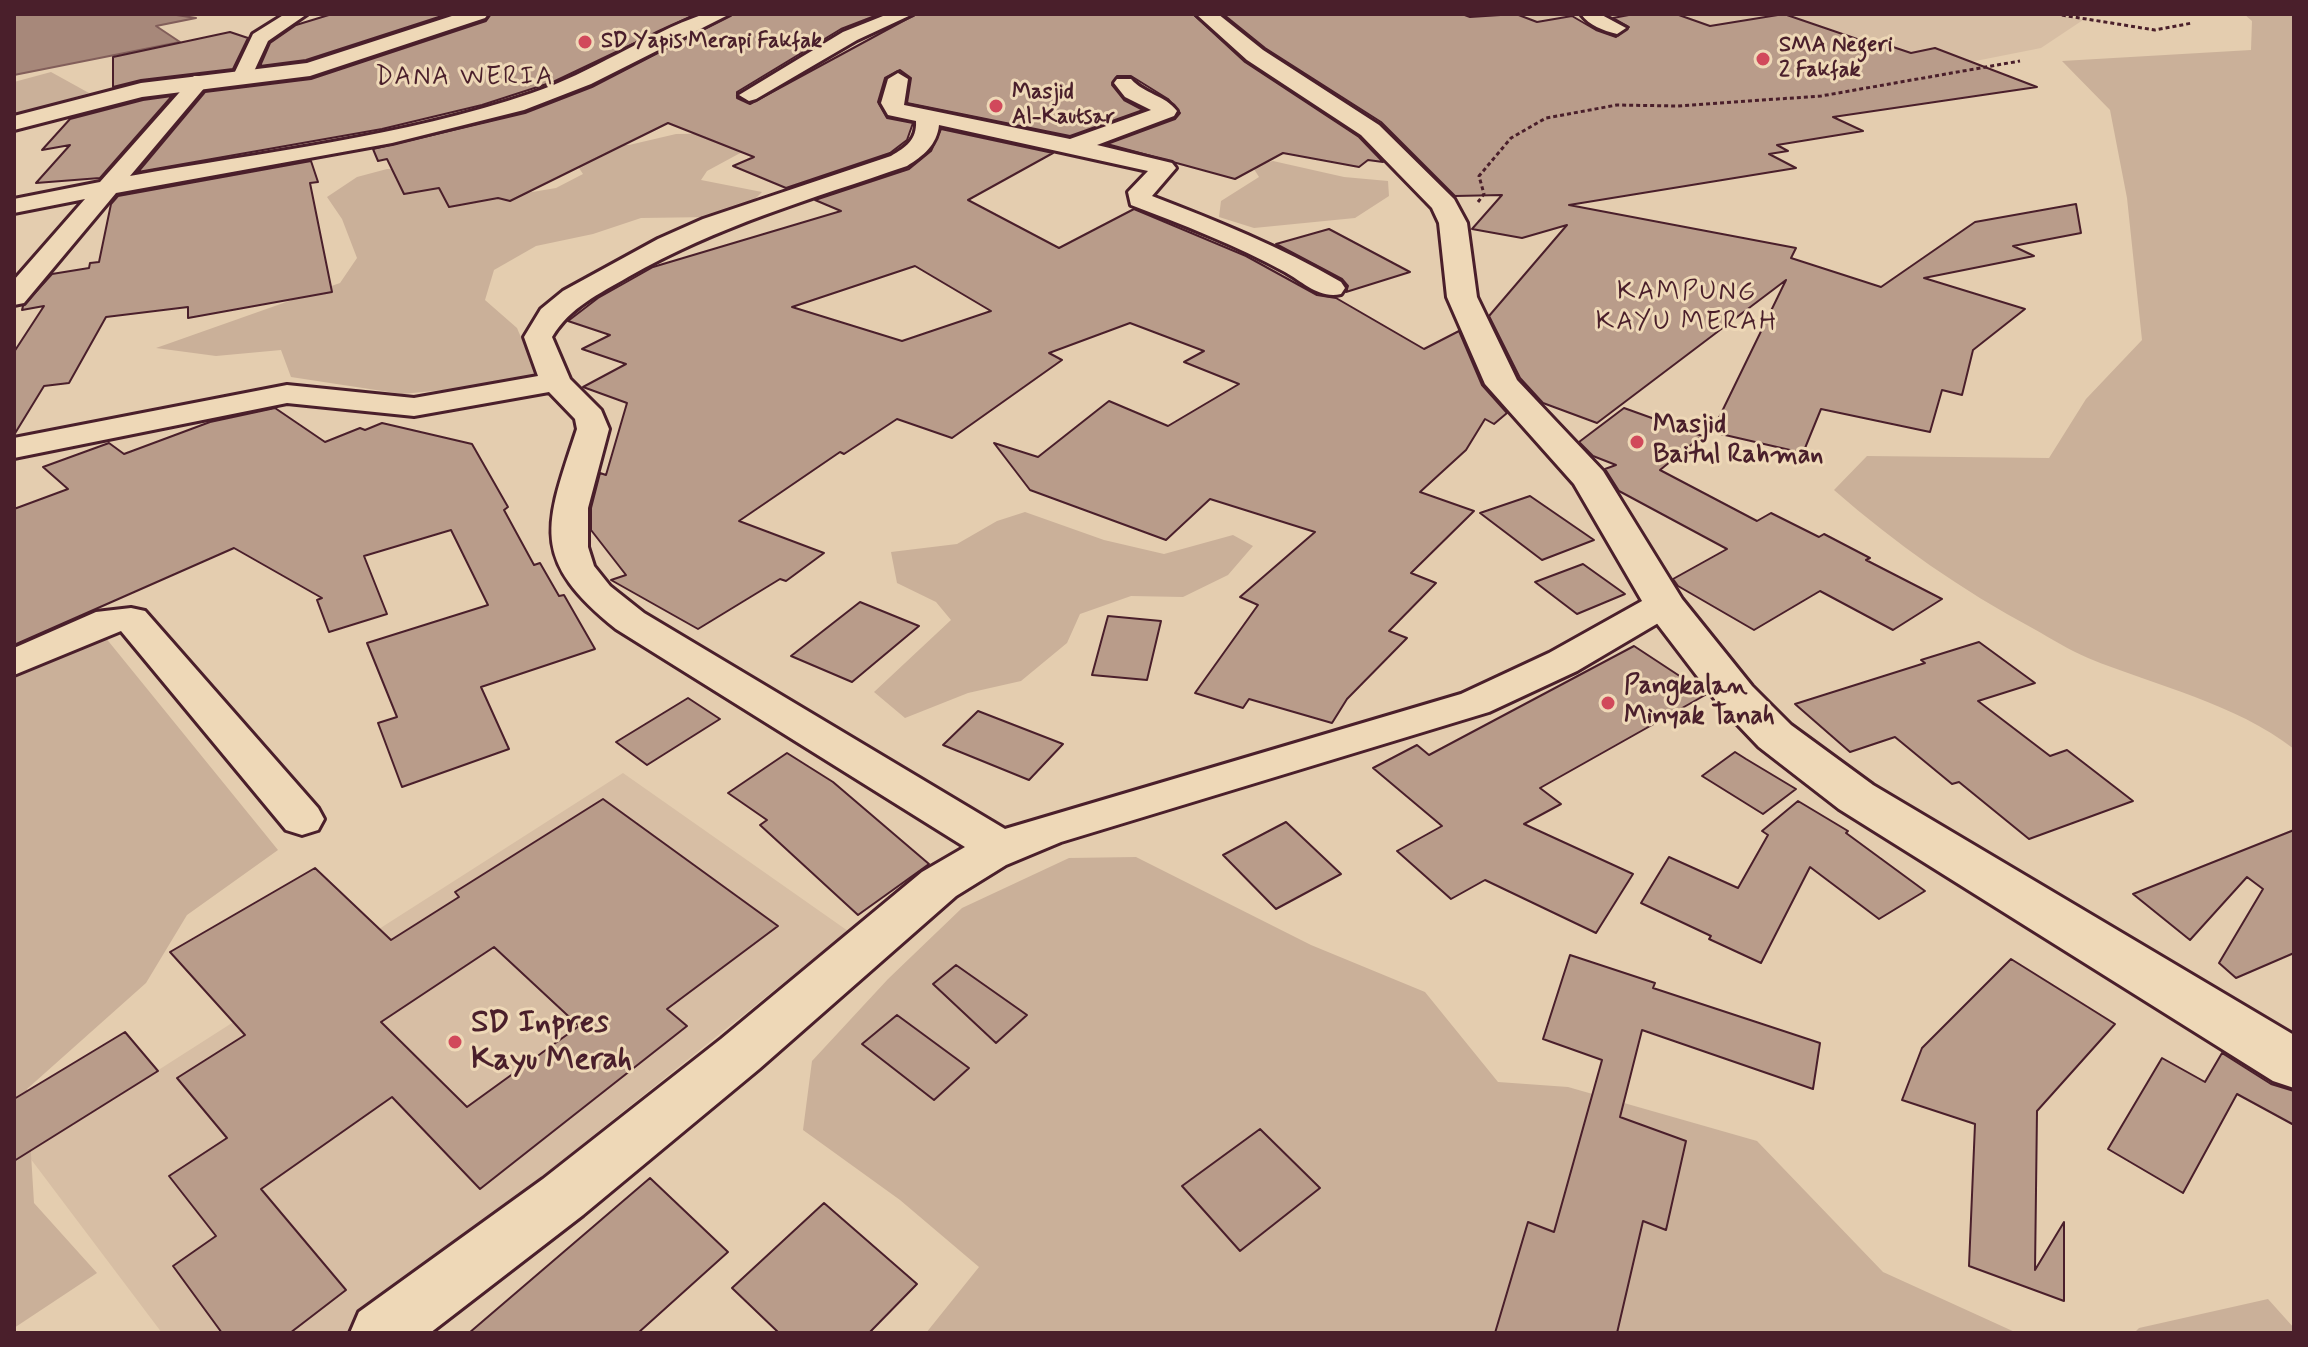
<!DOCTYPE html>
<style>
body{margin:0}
#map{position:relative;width:2308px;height:1347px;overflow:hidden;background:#e4cdaf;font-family:Mynerve,sans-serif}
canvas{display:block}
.frame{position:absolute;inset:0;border:16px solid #4a1f2b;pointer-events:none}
</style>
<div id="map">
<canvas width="2308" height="1347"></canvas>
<div class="frame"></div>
</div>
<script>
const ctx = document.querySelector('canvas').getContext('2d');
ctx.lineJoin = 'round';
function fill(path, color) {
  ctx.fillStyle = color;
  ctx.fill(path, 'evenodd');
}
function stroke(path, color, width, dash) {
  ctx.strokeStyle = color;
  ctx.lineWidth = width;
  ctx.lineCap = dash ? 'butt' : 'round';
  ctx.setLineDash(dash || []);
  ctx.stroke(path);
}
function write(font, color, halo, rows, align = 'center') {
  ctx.font = font + ' Mynerve,sans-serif';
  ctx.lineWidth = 6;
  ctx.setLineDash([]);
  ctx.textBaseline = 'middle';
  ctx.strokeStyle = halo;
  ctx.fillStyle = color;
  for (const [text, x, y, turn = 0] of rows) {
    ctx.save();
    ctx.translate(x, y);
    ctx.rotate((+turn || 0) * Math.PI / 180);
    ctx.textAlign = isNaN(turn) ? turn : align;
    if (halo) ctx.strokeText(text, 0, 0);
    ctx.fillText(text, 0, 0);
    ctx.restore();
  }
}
fill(new Path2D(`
 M1544,14H2052L2083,20L2041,48L1819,92L1473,28Z
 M623,773L848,931L347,1333H162L27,1154Z`), '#d7bea4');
fill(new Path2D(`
 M2244,14H2294V749C2235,703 2156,686 2088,658C2069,650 2052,639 2034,629C1961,590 1896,544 1834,490L1867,456L2049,458L2086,399L2142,340L2127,198L2110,110L2062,61L2251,50L2252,21Z
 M51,72L89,93L14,115V82Z
 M746,133L755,145L707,171L701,180L762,192L751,203L711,217L641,218L593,234L536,246L494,270L485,300L517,328L538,377L496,385L402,394L291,377L281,350L216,356L156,348L340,283L357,258L342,219L327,197L357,177L387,169L451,168L526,193L556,188L583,174L571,156L590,145H629L676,134Z
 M1273,161L1344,177L1388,181L1389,196L1355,218L1254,228L1219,217L1221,201L1259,177L1252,166Z
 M1025,512L1104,540L1164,554L1233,535L1253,546L1228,575L1183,597L1131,596L1080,614L1067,643L1021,681L968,693L905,718L874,692L951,620L936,602L897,583L891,552L957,544L997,521Z
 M105,637L278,850L187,915L146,983L27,1089L34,1203L97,1273L14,1328V678Z
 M1136,857L1311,945L1425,992L1498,1082L1568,1087L1757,1141L1883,1272L2017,1333H926L979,1267L900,1200L803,1130L812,1061L888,979L962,908L1069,858Z
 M2268,1299L2294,1328V1333H2134L2139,1328Z`), '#cab099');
const water = new Path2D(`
 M14,14H170L196,18L156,26L180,42L14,75Z`);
fill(water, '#a7887a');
stroke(water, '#825e5a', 2);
const building = new Path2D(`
 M332,14H448L306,60L260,66L270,43L296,25Z
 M491,14H696L553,82L482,105L382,129L138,172L205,92L311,79L486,21Z
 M733,14H880L841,29L737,92V98L750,104L916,14H1193L1245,62L1359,137L1383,162L1368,160L1359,167L1283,153L1235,179L1107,144L1175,119L1180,113L1168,99L1131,76H1117L1112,85L1124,100L1143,110L1070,136L907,103L911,78L900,70L885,78L878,102L887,118L913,123L907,140L890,153L786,188L733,166L754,157L668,123L510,201L498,198L449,207L439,188L404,194L387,159L378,161L373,149L525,113L592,87Z
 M1223,14H1462L1470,17L1516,14L1537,22L1572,16L1596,30L1616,37L1629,27L1613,18L1634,14H1676L1710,26L1784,14L1860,40L1869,39L1911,53L1935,48L2037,87L1833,117L1863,131L1777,145L1788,151L1769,154L1796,168L1569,205L1796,248L1791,258L1881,287L1975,222L2076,204L2081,233L2013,246L2034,256L1924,278L2025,309L1973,350L1962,395L1942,390L1930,432L1821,409L1803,453L1712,432L1786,280L1597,423L1543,403L1520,378L1489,316L1567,225L1522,238L1472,229L1502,195L1455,196L1381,122L1265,48Z
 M230,32L248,38L233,69L141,80L113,87V57Z
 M172,96L100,178L36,183L70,145L42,150L70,119L143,100Z
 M941,129L1053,153L968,200L1059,248L1134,209L1246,256L1317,295L1336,298L1424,349L1459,331L1482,385L1507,413L1494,424L1485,419L1466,450L1420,492L1474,511L1411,573L1436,583L1389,631L1407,638L1347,699L1332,723L1249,699L1243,708L1195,693L1258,605L1240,597L1315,532L1210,499L1166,540L1030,490L994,443L1038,457L1109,401L1168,426L1239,384L1184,362L1204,351L1130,323L1049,353L1062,360L952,438L897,419L844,454L840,452L739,521L824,553L786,581L780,579L698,629L611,580L626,575L591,530V508L600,473L606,475L627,403L583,387L626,364L582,349L610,335L568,321L598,298L653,267L841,211L815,200L909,169L931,151ZM915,266L991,311L902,341L792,307Z
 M311,161L318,182L310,183L332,292L188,318V307L106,317L69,383L44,386L14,435V352L44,306L22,310L23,306L52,274L89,268L90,263L99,262L111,204L118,196Z
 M1329,229L1410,272L1346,292L1348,286L1342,279L1276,244Z
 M275,408L325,442L360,428L365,430L382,423L472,444L508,507L504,510L534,565L540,563L559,596L564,595L595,649L481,687L509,749L402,787L378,723L397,717L367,643L488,605L451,530L364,556L387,614L329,632L317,600L322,598L234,548L14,645V509L68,489L43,467L109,443L124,454L210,422Z
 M1624,408L1702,436L1660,470L1757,521L1771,513L1819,537L1824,534L1870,558L1866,560L1942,599L1893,630L1820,591L1754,630L1678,586L1673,579L1727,549L1619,491L1605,469L1616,465L1593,456L1579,442Z
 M1530,496L1594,540L1542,560L1480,513Z
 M1583,564L1625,594L1577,614L1535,582Z
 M860,602L919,626L852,682L791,656Z
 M1108,616L1161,621L1147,680L1092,675Z
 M1979,642L2035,683L1978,701L2050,756L2067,750L2133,801L2029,839L1959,782L1952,784L1895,737L1850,752L1795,704L1925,663L1921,660Z
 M1634,646L1707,694L1540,788L1561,804L1524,824L1633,874L1596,933L1485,880L1451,899L1397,851L1442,826L1373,768L1417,745L1429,755Z
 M688,698L720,719L647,765L616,742Z
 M978,711L1063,744L1029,780L943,745Z
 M1735,752L1746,759L1796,789L1763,814L1702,776Z
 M787,753L833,782L929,864L858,915L760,825L767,820L728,793Z
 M603,799L778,926L667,1009L687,1026L480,1189L392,1097L261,1189L346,1290L290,1333H222L173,1266L216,1236L169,1176L227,1138L177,1078L245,1035L170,952L315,868L391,940L459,897L455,892ZM494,947L579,1026L467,1107L381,1022Z
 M1798,801L1848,831L1846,833L1925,891L1879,919L1810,867L1761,963L1709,939L1711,936L1641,903L1669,857L1738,888L1768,835L1762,831Z
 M1286,822L1341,874L1276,909L1223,855Z
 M2294,830V953L2236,978L2219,963L2263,889L2247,877L2190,940L2133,894Z
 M1570,955L1655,983L1653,988L1820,1043L1813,1089L1642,1030L1620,1117L1686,1141L1666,1230L1643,1221L1617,1333H1495L1528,1222L1554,1232L1602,1060L1543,1039Z
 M2011,959L2115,1024L2037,1111L2035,1270L2064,1222V1301L1969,1266L1975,1124L1902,1100L1922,1048Z
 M956,965L1027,1015L996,1043L933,984Z
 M897,1015L969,1068L934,1100L862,1044Z
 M125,1032L158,1071L14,1161V1099Z
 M2222,1053L2271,1084L2294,1091V1125L2237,1094L2183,1193L2108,1149L2162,1058L2205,1082Z
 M1260,1129L1320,1188L1240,1251L1182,1186Z
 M650,1178L728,1252L638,1333H469Z
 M824,1203L917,1284L869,1333H779L732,1288Z`);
fill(building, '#b99c8a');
stroke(building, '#4a1f2b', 2);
const minor = new Path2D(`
 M285,14H307L268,41L250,80H236L233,76L253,34Z
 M704,14H730L591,84L524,110L392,143L116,193L24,303L14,305V280L85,199L14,213V199L100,182L194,76H208L211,80L130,176C264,152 402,137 532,93C592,73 644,35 704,14Z
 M888,14H913L857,40L756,99L749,101L739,95L843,32Z
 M1581,14H1600L1626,28L1617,34C1602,30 1590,26 1581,14Z
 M898,73L908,79L904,105L1070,139L1151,110L1125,97L1114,83L1117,79H1131C1144,94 1165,95 1177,111L1174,116L1097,145L1172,163L1176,168L1152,196C1217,221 1281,247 1341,282L1345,288L1341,294C1319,299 1303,282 1285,272C1236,245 1183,225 1131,205L1128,192L1148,171L939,125C937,145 923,156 907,166C811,199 717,226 628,277C599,294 570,307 552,337L570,379L601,410L609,429L588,508V547L594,566L610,586L644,613L1005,829L1461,694L1549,653L1651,596L1664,593L1677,596L1683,604L1677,612L1577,671L1489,712L1061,842L1006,865L956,896L759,1069L583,1215L430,1333H350L359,1312L543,1179L721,1039L922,872L965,847L616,629C529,559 545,526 577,429L575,419L549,392L414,416L287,403L14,458V438L287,385L414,398L538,376L524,337L541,309L563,291L658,239L703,219L891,156C906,147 917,140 916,121L888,115L881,103L888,79Z
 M131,608L145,611L318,808L324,819L318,830L302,835L286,830L121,631L14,675V648L96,612Z`);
const secondary = new Path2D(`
 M458,14H488L485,18L310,76L142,97L14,130V116L141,83L307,63Z
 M1196,14H1218L1263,50L1379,125L1454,199L1467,223L1477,297L1517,380L1603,471L1682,599L1752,686L1791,725L1873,785L2294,1035V1088L2273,1081L1839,809L1759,747L1720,706L1649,613L1574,484L1485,384L1447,297L1439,223L1432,208L1361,135L1247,60Z`);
stroke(minor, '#4a1f2b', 6);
stroke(secondary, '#4a1f2b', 6);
stroke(new Path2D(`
 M2055,14L2155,30L2192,23
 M1478,202L1484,194L1479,176L1511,138L1546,118L1617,105L1677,106L1821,96L2020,61`), '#4a1f2b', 3, [4, 3]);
fill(minor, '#eed8b7');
fill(secondary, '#eed8b7');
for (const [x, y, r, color] of [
 [585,42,8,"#d1495b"],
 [1763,59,8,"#d1495b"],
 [996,106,8,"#d1495b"],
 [1637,442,8,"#d1495b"],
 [1608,703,8,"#d1495b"],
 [455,1042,8,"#d1495b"]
]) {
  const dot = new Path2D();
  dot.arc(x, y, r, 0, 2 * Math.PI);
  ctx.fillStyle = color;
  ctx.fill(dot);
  stroke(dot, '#eed8b7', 3);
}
write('bold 22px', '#4a1f2b', '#eed8b7', [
 ["SD Yapis Merapi Fakfak",601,42],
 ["SMA Negeri",1779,46],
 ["2 Fakfak",1779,71],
 ["Masjid",1012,93],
 ["Al-Kautsar",1012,118]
], 'left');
ctx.letterSpacing = '2px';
write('26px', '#4a1f2b', '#eed8b7', [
 ["DANA WERIA",465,79],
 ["KAMPUNG",1687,294],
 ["KAYU MERAH",1687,324]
]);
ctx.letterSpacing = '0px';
write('bold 26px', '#4a1f2b', '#eed8b7', [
 ["Masjid",1653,427],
 ["Baitul Rahman",1653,457],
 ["Pangkalan",1624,688],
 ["Minyak Tanah",1624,718]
], 'left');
write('bold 32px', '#4a1f2b', '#eed8b7', [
 ["SD Inpres",471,1024],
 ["Kayu Merah",471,1061]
], 'left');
</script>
